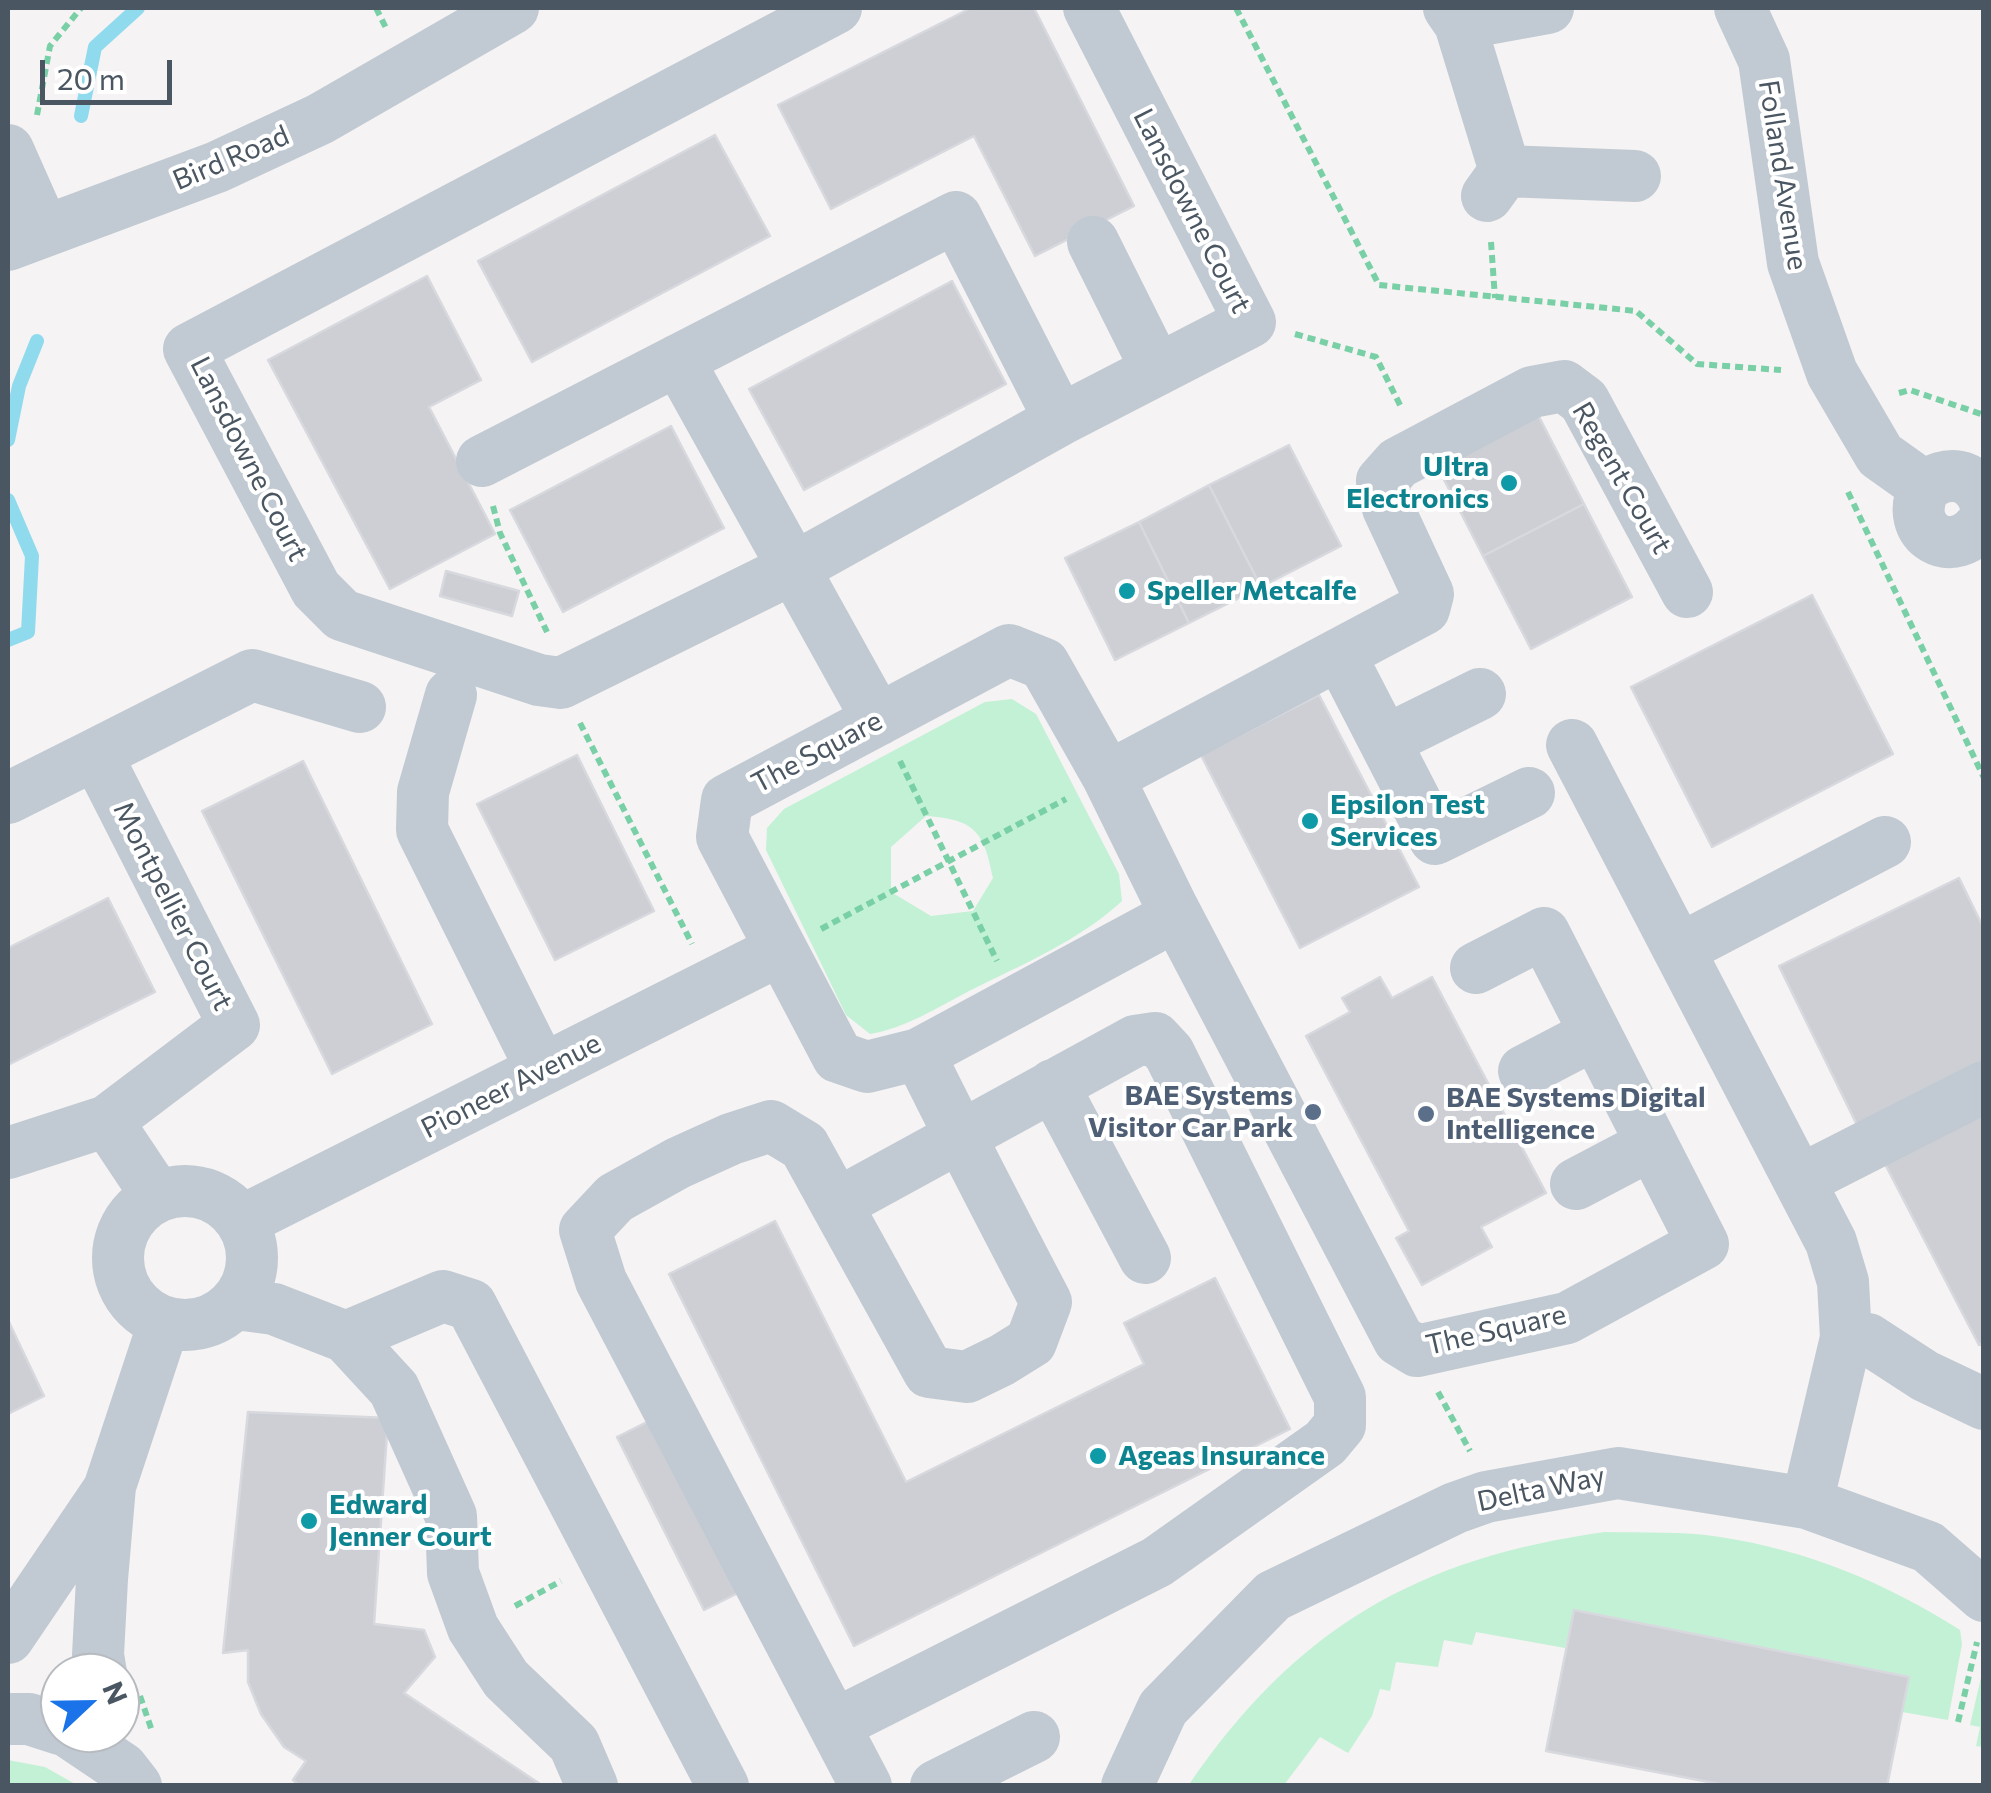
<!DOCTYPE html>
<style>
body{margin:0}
#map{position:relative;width:1991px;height:1793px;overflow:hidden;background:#f5f3f3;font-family:Commissioner,sans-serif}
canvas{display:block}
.frame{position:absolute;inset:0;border:10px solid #4a5661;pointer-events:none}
.north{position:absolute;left:40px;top:1653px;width:100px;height:100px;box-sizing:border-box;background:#fff;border:2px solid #b7bbc0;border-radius:50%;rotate:68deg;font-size:28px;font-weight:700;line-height:40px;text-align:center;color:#4a5661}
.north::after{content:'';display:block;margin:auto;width:35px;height:45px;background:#1a73e8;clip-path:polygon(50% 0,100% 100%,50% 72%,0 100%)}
.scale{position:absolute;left:40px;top:60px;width:132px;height:45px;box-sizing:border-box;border:5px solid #4a5661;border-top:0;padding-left:12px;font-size:30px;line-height:35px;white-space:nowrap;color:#4a5661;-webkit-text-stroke:8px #fff;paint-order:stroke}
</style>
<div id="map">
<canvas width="1991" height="1793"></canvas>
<div class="frame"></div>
<div class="north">N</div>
<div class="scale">20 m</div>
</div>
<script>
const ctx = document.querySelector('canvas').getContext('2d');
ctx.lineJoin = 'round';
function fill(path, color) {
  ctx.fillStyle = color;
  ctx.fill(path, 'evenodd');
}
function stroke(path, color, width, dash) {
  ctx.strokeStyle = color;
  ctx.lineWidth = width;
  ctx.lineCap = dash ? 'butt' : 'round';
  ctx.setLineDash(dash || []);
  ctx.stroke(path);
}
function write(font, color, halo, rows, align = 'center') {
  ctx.font = font + ' Commissioner,sans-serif';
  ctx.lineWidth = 8;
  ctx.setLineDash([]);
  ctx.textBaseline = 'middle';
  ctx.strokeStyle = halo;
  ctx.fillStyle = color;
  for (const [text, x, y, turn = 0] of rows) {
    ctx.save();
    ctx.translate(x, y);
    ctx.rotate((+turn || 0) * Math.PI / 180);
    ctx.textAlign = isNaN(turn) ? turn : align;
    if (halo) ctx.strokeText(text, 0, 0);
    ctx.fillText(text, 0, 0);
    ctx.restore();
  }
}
fill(new Path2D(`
 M1012,699L1036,714L1119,874L1122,901C1079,941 1021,965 969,991C937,1008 905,1028 870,1034L846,1015L766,850L767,828L784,809L985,702ZM926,816C975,819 984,832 993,878L973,911L931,916L891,892V847Z
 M1605,1532C1643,1533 1682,1531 1720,1537C1807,1550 1886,1583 1960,1630L1962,1644L1948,1720L1902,1712L1574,1610L1565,1648L1476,1632L1472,1645L1444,1640L1438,1667L1396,1662L1390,1691L1380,1689L1372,1716L1348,1753L1320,1737L1284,1785L1188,1786C1296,1628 1417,1558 1605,1532Z
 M1983,1669V1747L1976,1746L1980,1727L1970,1725Z
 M8,1760L45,1767L77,1785H8Z`), '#c3f1d5');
stroke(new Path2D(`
 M81,116L95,47L138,8
 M8,440L19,386L37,341
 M8,500L32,556L28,632L8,640`), '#90daee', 14);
const building = new Path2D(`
 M971,8H1034L1134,206L1035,256L974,136L831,209L778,105Z
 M715,135L770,236L532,362L478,261Z
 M427,276L481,380L429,407L495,534L390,589L268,360Z
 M952,281L1006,384L804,490L749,389Z
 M1536,411L1584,504L1483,556L1435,462Z
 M671,426L724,528L563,612L510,510Z
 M1289,445L1341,546L1261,587L1209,485Z
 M1209,485L1261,587L1189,623L1139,522Z
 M1584,504L1632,597L1531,649L1483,556Z
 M1139,522L1189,623L1115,660L1065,558Z
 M446,571L519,591L512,616L440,596Z
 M1812,595L1893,754L1712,847L1631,687Z
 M1319,695L1419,887L1300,948L1201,755Z
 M577,755L654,911L555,960L477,804Z
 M303,761L432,1024L332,1074L202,811Z
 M1959,878L1984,929V1068L1859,1129L1779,966Z
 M108,898L155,992L8,1065V948Z
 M1380,977L1392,998L1432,977L1546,1193L1481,1227L1492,1247L1422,1285L1396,1238L1409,1231L1306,1036L1350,1012L1342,998Z
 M1984,1113V1343L1979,1345L1885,1164Z
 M775,1221L906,1482L1144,1364L1124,1323L1215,1278L1290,1429L854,1646L669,1274Z
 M8,1320L44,1396L8,1414Z
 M248,1412L388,1418L374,1624L424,1630L435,1657L404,1693L543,1786H300L293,1780L306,1761L284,1747L261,1714L248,1682V1650L223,1653Z
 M653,1419L740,1592L704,1610L617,1437Z
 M1574,1610L1909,1677L1887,1786H1730L1546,1751Z`);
fill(building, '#cdcfd5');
stroke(building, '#d7d9de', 2.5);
stroke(new Path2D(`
 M376,8L386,28
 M1236,8L1379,285L1636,311L1697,364L1781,370
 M37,115L50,46L81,8
 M1491,242L1495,298
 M1295,334L1376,357L1402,409
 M1899,393L1910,390L1984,415
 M1848,492L1984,778
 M493,506L500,533L547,632
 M580,723L692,944
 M900,761L997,961
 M821,929L1066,799
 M1438,1392L1470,1451
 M515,1606L561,1581
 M140,1696L152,1731
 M1958,1722L1977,1642`), '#7ad0a6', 6, [8, 5]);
stroke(new Path2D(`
 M836,8L189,349L316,589L342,615L539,680L561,683L796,567L1060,420L1250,322L1089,8
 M1449,8L1460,24L1505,171
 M1740,8L1764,60L1793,263L1832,373L1880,455L1925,487
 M1460,24L1548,8
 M8,150L44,231
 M1487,196L1505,171L1635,176
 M1093,242L1157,370
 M8,245L217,167L320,119L513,8
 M678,360L878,720
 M482,461L956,217L1060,420
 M1984,499C1973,473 1946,469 1925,487C1900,533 1955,566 1984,520
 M1009,650L1044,664L1108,777L1171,905L1162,923L919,1054L867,1067L838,1057L722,837L727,800Z
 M1340,655L1435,839L1529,793
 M451,695L423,792L422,830L542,1070
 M1385,741L1480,694
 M1572,745L1831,1242L1843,1282L1846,1338L1807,1503
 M96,754L252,675L360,707
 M1108,777L1424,609L1428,594L1388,508L1382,481L1398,463L1532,392L1564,386L1584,401L1687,592
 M8,798L96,754L234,1025L107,1121L8,1153
 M1171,905L1399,1340L1417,1351L1567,1318L1703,1244L1544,933L1476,968
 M1680,949L1885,842
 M1524,1071L1595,1034
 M1053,1085L1145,1258
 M107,1121L157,1196
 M1801,1180L1984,1087
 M1576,1184L1652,1144
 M118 1258a67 67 0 1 1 134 0a67 67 0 1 1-134 0Z
 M837,1204L1135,1041L1155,1038L1169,1053L1340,1397V1425L1325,1443L1157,1562L834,1725L601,1281L585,1230L615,1198L678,1163L731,1139L771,1126L804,1146L929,1372L967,1377L1002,1360L1031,1342L1046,1302C1003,1220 960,1137 919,1054
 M242,1221L780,950
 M236,1304L274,1309L346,1337L394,1389L451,1516L453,1573L473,1628L506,1679L574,1744L592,1786
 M346,1337L443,1296L471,1305L723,1786
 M1846,1338L1868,1339L1925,1376L1984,1404
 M8,1638L107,1492
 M101,1673L98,1655L102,1579L110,1486L164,1323
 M8,1719H29L60,1729
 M834,1725L866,1786
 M70,1733L122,1768L136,1786
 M936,1786L1034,1737
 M1127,1786L1163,1708L1273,1596L1455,1508L1486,1497L1618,1473L1807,1503L1928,1547L1984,1596`), '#c1cad2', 52);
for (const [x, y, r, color] of [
 [1509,483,10,"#0f9aa8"],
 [1127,591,10,"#0f9aa8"],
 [1310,821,10,"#0f9aa8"],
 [1313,1112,10,"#5c6f8a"],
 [1426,1114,10,"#5c6f8a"],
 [1098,1456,10,"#0f9aa8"],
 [309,1521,10,"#0f9aa8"]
]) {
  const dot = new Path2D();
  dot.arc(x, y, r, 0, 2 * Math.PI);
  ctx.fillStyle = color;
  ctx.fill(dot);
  stroke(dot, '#fff', 4);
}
write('28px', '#4a5661', '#fff', [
 ["Bird Road",231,158,-23],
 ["Folland Avenue",1783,175,81],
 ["Lansdowne Court",1192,211,63],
 ["Lansdowne Court",249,459,63],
 ["Regent Court",1622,478,60],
 ["The Square",817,752,-28],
 ["Montpellier Court",173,906,63],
 ["Pioneer Avenue",511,1086,-27],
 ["The Square",1496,1330,-13],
 ["Delta Way",1541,1489,-12]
]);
write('bold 28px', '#0d838f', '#fff', [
 ["Ultra",1489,467,"right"],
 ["Electronics",1489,499,"right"],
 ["Speller Metcalfe",1147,591],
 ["Epsilon Test",1330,805],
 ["Services",1330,837],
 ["Ageas Insurance",1118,1456],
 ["Edward",329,1505],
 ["Jenner Court",329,1537]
], 'left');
write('bold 28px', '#4e5e75', '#fff', [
 ["BAE Systems",1293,1096],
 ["Visitor Car Park",1293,1128],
 ["BAE Systems Digital",1446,1098,"left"],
 ["Intelligence",1446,1130,"left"]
], 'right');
</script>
